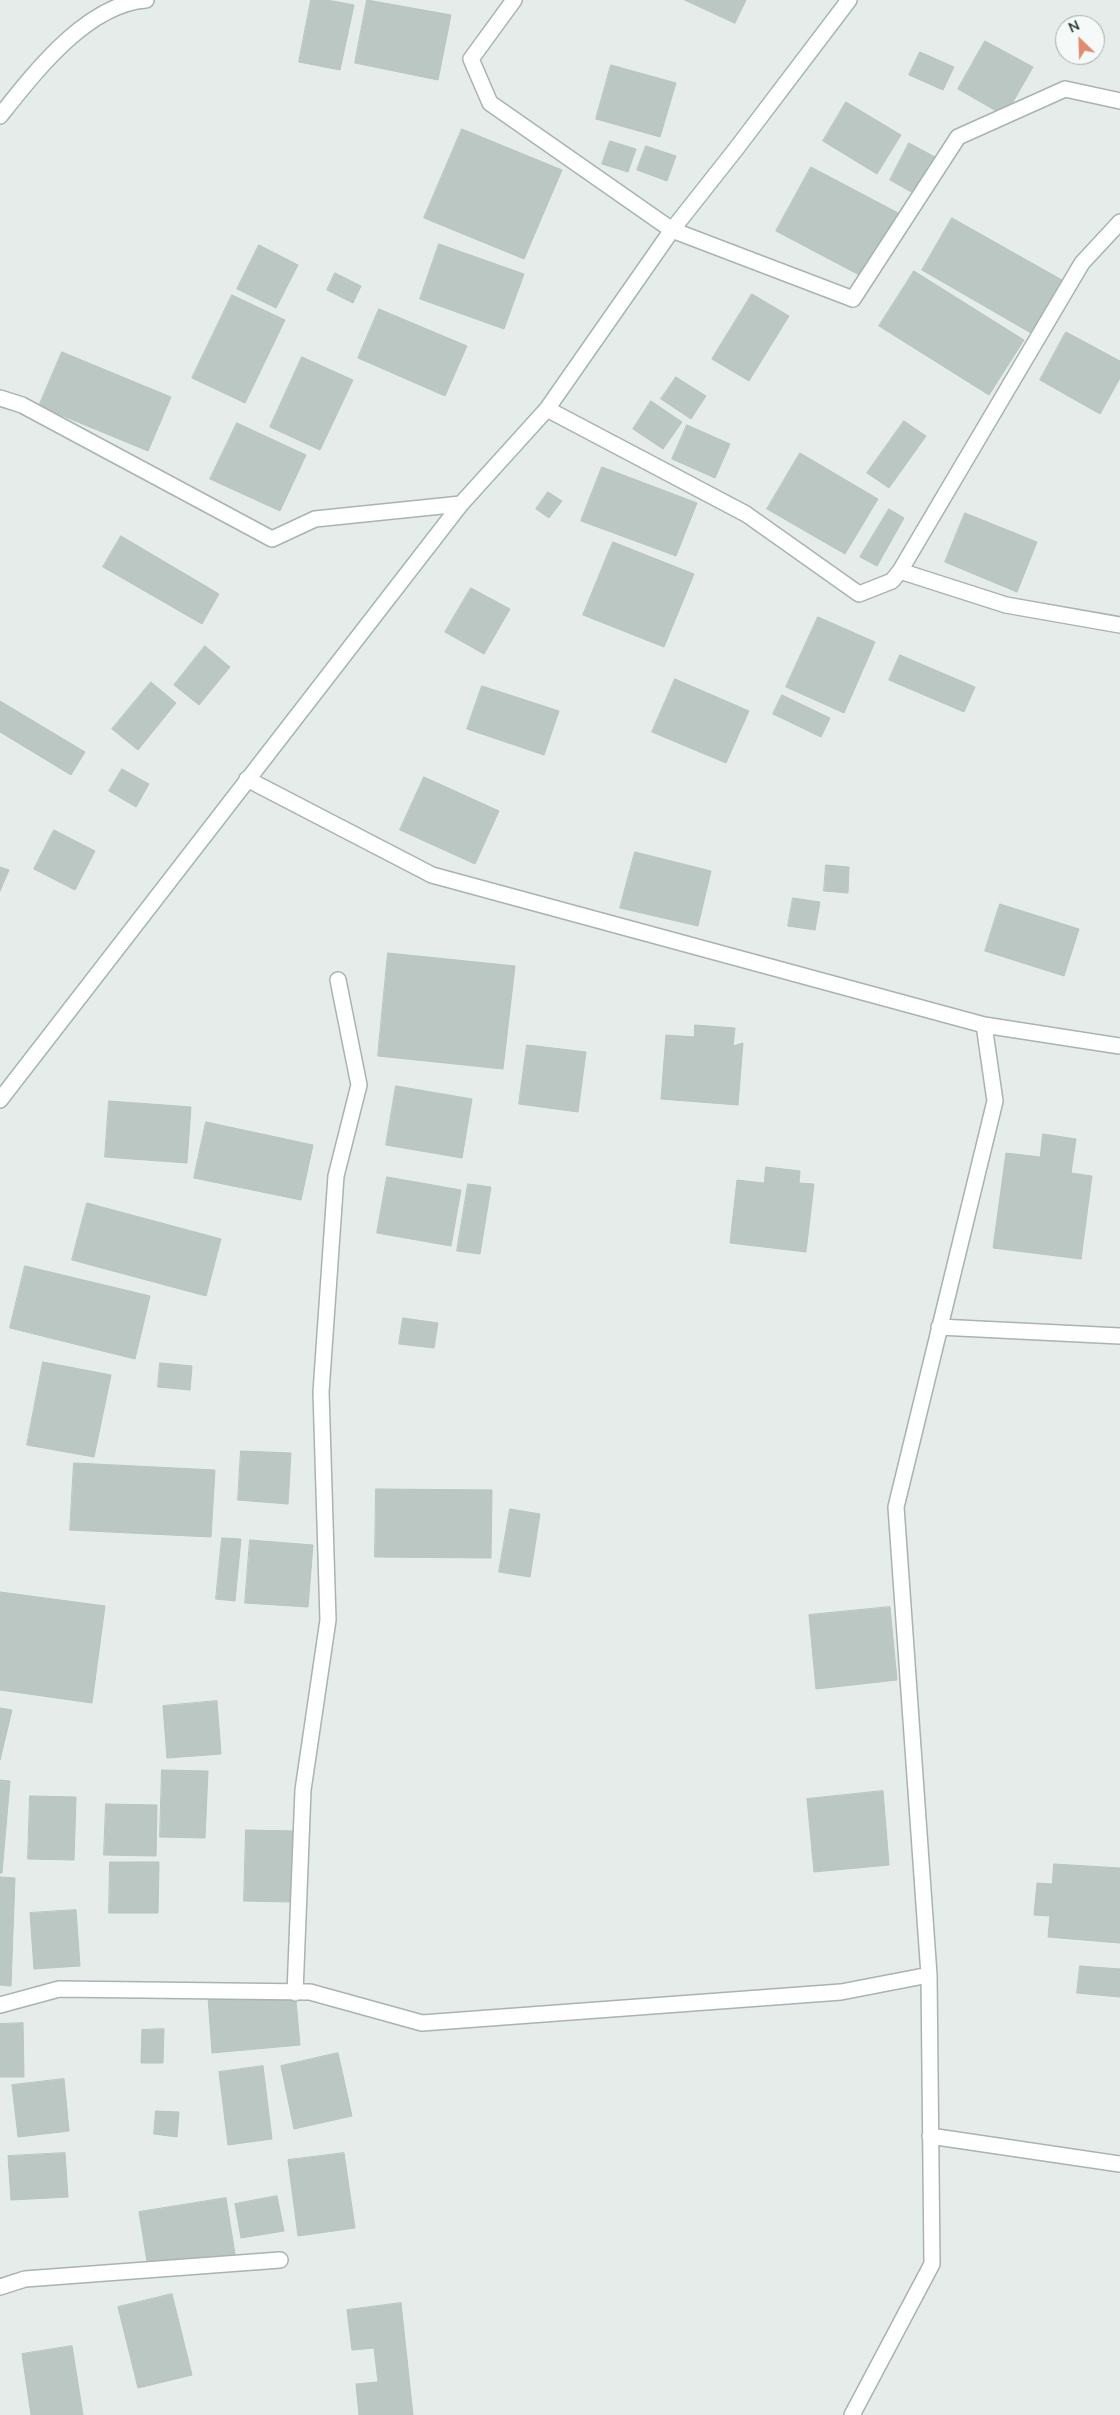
<!DOCTYPE html>
<style>
body{margin:0}
#map{position:relative;width:1120px;height:2415px;overflow:hidden;background:#e5ece9;font-family:"Nunito Sans",sans-serif}
canvas{display:block}
.north{position:absolute;left:1055px;top:15px;width:50px;height:50px;box-sizing:border-box;background:#f5f9f7;border:1px solid #a2adaa;border-radius:50%;rotate:336deg;font-size:14px;font-weight:700;line-height:20px;text-align:center;color:#263c36}
.north::after{content:'';display:block;margin:auto;width:18px;height:22px;background:#e28a6d;clip-path:polygon(50% 0,100% 100%,50% 72%,0 100%)}
</style>
<div id="map">
<canvas width="1120" height="2415"></canvas>
<div class="north">N</div>
</div>
<script>
const ctx = document.querySelector('canvas').getContext('2d');
ctx.lineJoin = 'round';
function fill(path, color) {
  ctx.fillStyle = color;
  ctx.fill(path, 'evenodd');
}
function stroke(path, color, width, dash) {
  ctx.strokeStyle = color;
  ctx.lineWidth = width;
  ctx.lineCap = dash ? 'butt' : 'round';
  ctx.setLineDash(dash || []);
  ctx.stroke(path);
}
const building = new Path2D(`
 M311,0H327L354,5L340,70L299,62Z
 M367,0L451,15L438,80L355,63Z
 M685,0H746L735,23Z
 M985,41L1033,67L1005,116L958,89Z
 M920,52L954,67L943,90L909,75Z
 M611,65L676,83L660,137L596,119Z
 M846,102L901,135L877,174L823,141Z
 M462,129L562,170L524,259L424,218Z
 M610,141L636,149L628,172L602,164Z
 M909,143L935,157L915,194L890,180Z
 M646,146L676,156L667,181L637,170Z
 M811,167L900,214L865,278L776,231Z
 M952,218L1062,280L1031,333L922,270Z
 M439,244L524,274L504,329L420,299Z
 M259,245L298,265L276,308L237,289Z
 M914,271L1024,340L989,395L879,326Z
 M335,273L361,286L353,303L327,290Z
 M752,294L789,316L749,381L712,359Z
 M232,295L285,320L245,403L192,378Z
 M379,309L467,346L445,396L358,358Z
 M1066,332L1120,361V378L1100,414L1040,380Z
 M62,352L171,397L148,451L39,406Z
 M302,357L353,380L320,450L270,427Z
 M676,377L706,396L691,419L661,399Z
 M651,401L682,422L663,449L633,429Z
 M904,421L926,436L889,488L867,473Z
 M237,423L306,455L280,511L210,479Z
 M687,425L730,444L715,478L672,459Z
 M800,453L878,499L845,554L767,509Z
 M602,467L697,503L676,556L581,521Z
 M548,492L562,501L549,518L536,509Z
 M889,509L904,518L877,566L860,557Z
 M965,513L1037,542L1017,592L945,562Z
 M121,536L219,594L202,624L103,567Z
 M613,542L694,574L664,647L583,615Z
 M471,588L510,609L484,654L445,632Z
 M818,617L875,642L844,713L786,687Z
 M205,646L230,667L199,705L174,685Z
 M900,655L975,687L964,712L889,680Z
 M675,679L749,711L726,763L652,732Z
 M151,682L176,703L138,750L112,729Z
 M482,686L559,711L544,755L467,729Z
 M782,695L830,718L821,737L773,714Z
 M0,701L85,752L71,775L0,732Z
 M122,769L149,784L136,807L109,791Z
 M424,777L499,811L475,864L400,830Z
 M54,830L95,851L75,890L34,869Z
 M635,852L711,871L698,926L620,908Z
 M826,865L849,867L848,893L824,891Z
 M0,867L9,870L0,891Z
 M793,898L820,902L815,930L788,926Z
 M1000,904L1079,929L1064,976L985,951Z
 M388,953L515,966L503,1069L378,1056Z
 M695,1025L735,1028L733,1046L743,1043L738,1105L661,1099L666,1035L694,1037Z
 M527,1045L586,1052L578,1112L519,1104Z
 M396,1086L472,1099L462,1158L386,1145Z
 M109,1101L191,1107L187,1163L105,1157Z
 M206,1122L313,1145L301,1200L194,1178Z
 M1043,1134L1076,1139L1071,1173L1092,1176L1081,1259L993,1248L1006,1153L1040,1157Z
 M766,1167L800,1171L799,1183L814,1184L806,1252L730,1243L737,1180L764,1183Z
 M387,1177L461,1190L451,1246L377,1233Z
 M468,1184L491,1187L480,1254L457,1251Z
 M87,1203L221,1239L206,1296L72,1260Z
 M25,1266L150,1296L135,1359L10,1328Z
 M403,1318L438,1323L434,1348L399,1344Z
 M43,1362L111,1375L94,1457L27,1445Z
 M160,1363L192,1366L190,1390L158,1387Z
 M241,1451L291,1453L288,1504L238,1500Z
 M74,1463L215,1470L211,1537L70,1530Z
 M376,1489L492,1490L491,1558L375,1557Z
 M510,1509L540,1514L530,1577L499,1572Z
 M222,1538L241,1539L235,1601L216,1599Z
 M250,1540L313,1545L308,1607L245,1603Z
 M0,1592L105,1606L92,1703L0,1690Z
 M890,1607L897,1680L816,1689L809,1615Z
 M217,1701L221,1754L167,1758L163,1706Z
 M0,1708L12,1710L0,1760Z
 M162,1770L208,1771L205,1838L160,1837Z
 M0,1780L10,1781L2,1873H0Z
 M883,1791L889,1865L814,1872L807,1799Z
 M30,1796L76,1797L74,1860L28,1859Z
 M106,1804L157,1805L156,1856L104,1855Z
 M246,1830L295,1831L293,1902L244,1901Z
 M110,1862H159L158,1913H109Z
 M1054,1864L1120,1868V1943L1048,1937L1050,1916L1034,1915L1037,1883L1052,1884Z
 M0,1877L15,1878L11,1986L0,1985Z
 M76,1910L80,1966L34,1969L30,1913Z
 M1080,1966L1120,1969V1997L1077,1993Z
 M295,1990L300,2045L212,2053L208,1997Z
 M23,2023L24,2077H0V2024Z
 M164,2029L163,2063H141L142,2030Z
 M338,2053L352,2116L294,2129L281,2066Z
 M263,2066L272,2139L228,2145L219,2072Z
 M64,2079L69,2131L18,2137L12,2085Z
 M156,2111L179,2112L177,2137L154,2134Z
 M65,2153L68,2197L11,2200L8,2156Z
 M344,2153L355,2228L298,2236L288,2160Z
 M277,2196L284,2231L241,2238L235,2204Z
 M226,2198L235,2254L148,2268L139,2212Z
 M172,2294L192,2375L138,2388L118,2307Z
 M401,2303L413,2415H359L356,2384L378,2382L374,2348L352,2350L347,2310Z
 M72,2346L83,2415H31L22,2354Z`);
fill(building, '#bac7c2');
stroke(building, '#b8c5c0', 1);
const street = new Path2D(`
 M514,0L471,59L490,103L672,230L853,299L958,137L1065,89L1120,101
 M0,116C35,72 87,4 146,0
 M0,398L22,405L272,539L315,519L461,504
 M547,409L746,514L859,594L892,581L900,571L1006,605L1120,625
 M900,571L1082,263L1120,222
 M247,779L432,875L984,1025L1120,1046
 M939,1327L1120,1336
 M295,1993L303,1790L328,1620L321,1392L336,1176L359,1085L338,980
 M0,2005L59,1989L310,1992L422,2023L841,1992L929,1975
 M930,2136L1120,2164
 M0,2287L25,2279L280,2260
 M852,2415L932,2264L929,1975L896,1507L995,1101L984,1025`);
const secondary = new Path2D(`
 M0,1100L461,504L547,409L672,230L736,149L849,0`);
stroke(street, '#a8b4b0', 18);
stroke(secondary, '#a4b7b0', 18);
stroke(street, '#fff', 15);
stroke(secondary, '#fff', 15);
</script>
